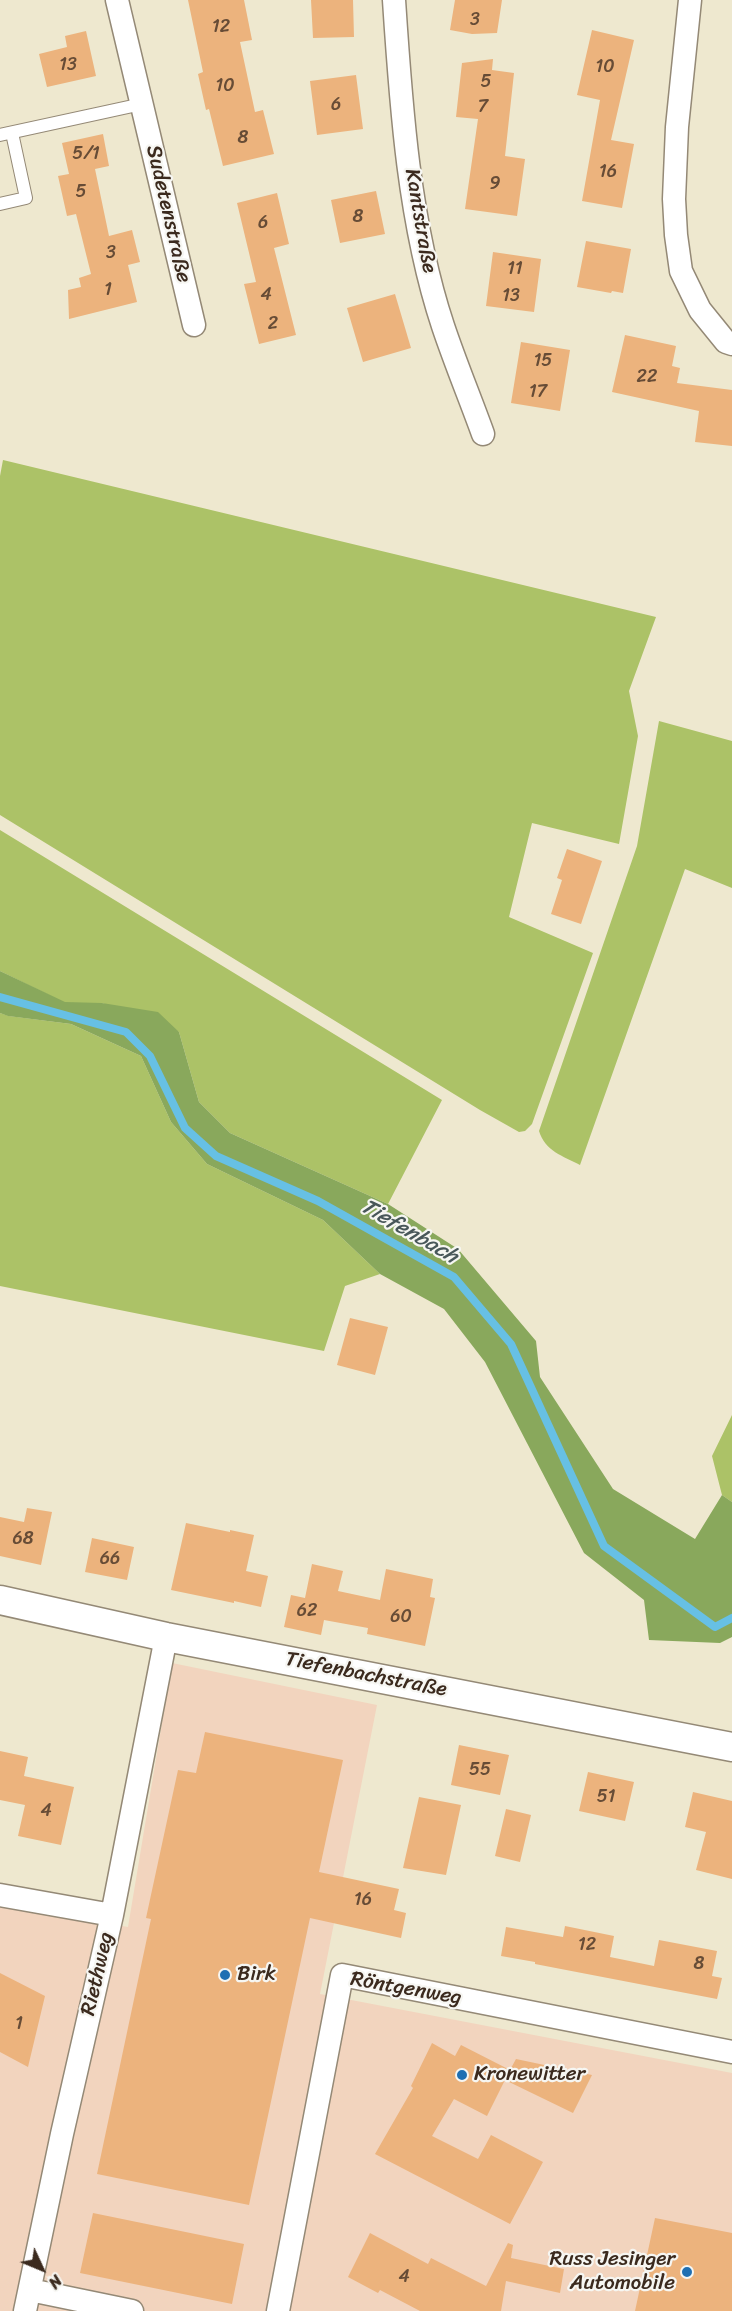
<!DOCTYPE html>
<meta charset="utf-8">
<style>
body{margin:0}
#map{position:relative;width:732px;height:2311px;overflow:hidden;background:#eee8cf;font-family:Sriracha,sans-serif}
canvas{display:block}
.north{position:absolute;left:12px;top:2239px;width:60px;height:60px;-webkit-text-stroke:4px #f6f6f2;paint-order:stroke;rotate:134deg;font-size:16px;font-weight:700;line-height:24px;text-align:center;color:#3b2a1e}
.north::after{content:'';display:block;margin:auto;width:21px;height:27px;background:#3b2a1e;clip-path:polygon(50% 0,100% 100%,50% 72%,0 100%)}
</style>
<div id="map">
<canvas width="732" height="2311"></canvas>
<div class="north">N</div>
</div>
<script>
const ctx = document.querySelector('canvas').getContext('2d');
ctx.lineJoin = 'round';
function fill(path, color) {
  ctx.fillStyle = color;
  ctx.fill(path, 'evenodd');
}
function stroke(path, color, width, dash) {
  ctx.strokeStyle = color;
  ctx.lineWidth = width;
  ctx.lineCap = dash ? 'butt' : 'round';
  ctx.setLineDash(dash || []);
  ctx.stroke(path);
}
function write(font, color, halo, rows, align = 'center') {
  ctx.font = font + ' Sriracha,sans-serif';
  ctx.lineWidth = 4.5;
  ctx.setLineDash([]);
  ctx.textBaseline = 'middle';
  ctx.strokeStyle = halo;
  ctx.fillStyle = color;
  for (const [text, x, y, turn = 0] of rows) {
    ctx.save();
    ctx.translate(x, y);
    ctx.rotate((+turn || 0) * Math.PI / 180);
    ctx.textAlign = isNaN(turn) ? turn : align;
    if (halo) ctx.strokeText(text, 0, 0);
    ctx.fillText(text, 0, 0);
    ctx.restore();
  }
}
fill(new Path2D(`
 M172,1663L377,1705L320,1994L732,2073V2311H0V1904L128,1927Z`), '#f2d4be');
fill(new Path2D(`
 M3,460L656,617L629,691L638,736L619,844L532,823L509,917L593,953L532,1124L525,1131L519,1132L480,1110L0,815V476Z
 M659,721L732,741V888L685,869L580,1165C563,1156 545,1151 539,1131L637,846Z
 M0,830L442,1100L388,1204L230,1133L199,1102L179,1032L102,1003H65L0,971Z
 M0,1013L9,1016L71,1024L141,1056L171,1122L207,1164L323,1220L380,1274L345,1286L324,1351L0,1286Z
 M732,1415V1502L722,1495L712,1456Z`), '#acc267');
fill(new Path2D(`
 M0,971L65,1002L102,1003L158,1012L179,1032L199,1102L230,1133L388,1204L458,1249L536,1341L540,1377L613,1489L695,1539L722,1495L732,1502V1637L720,1643L649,1640L644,1600L584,1553L485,1362L444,1309L380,1274L323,1220L207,1164L171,1122L141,1056L71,1024L8,1016L0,1013Z`), '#89a85c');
stroke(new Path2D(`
 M0,997L126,1032L150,1056L185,1128L216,1156L318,1201L454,1277L511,1344L604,1546L715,1627L732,1618`), '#67c0e4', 8);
fill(new Path2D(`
 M188,0H244L252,40L240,42L255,112L263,110L274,154L223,166L209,109L206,110L198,74L203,72Z
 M311,0H353L354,37L313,38Z
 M455,0H502L497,33L472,34L450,30Z
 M592,30L634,40L611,140L634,144L622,208L582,201L600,100L577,95Z
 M86,31L96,76L47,87L39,54L67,47L65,36Z
 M493,59L492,70L514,73L505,156L525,159L517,216L465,209L478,119L456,117L462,63Z
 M356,75L363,129L317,135L310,81Z
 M103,134L109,166L95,169L109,236L132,230L140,262L128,265L137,302L69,319L68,290L81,287L79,278L91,274L76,214L67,216L58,176L69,174L62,143Z
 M376,191L385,234L340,243L331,200Z
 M277,193L289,244L274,248L296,335L259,344L244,284L256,282L237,203Z
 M586,241L631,249L623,293L612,291L611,293L577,287Z
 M493,252L541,259L534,312L486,306Z
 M395,294L411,348L363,362L347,308Z
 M625,335L676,346L672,366L680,368L677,383L732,390V446L695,442L699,411L612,392Z
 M521,342L570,350L560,411L511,403Z
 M567,849L602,861L581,924L551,914L562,880L557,878Z
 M350,1318L388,1327L375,1375L337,1365Z
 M27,1508L52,1512L41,1565L0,1556V1517L24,1522Z
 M186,1523L230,1532V1530L254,1535L246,1571L268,1576L261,1607L234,1601V1603L171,1590Z
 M92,1538L134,1547L127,1580L85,1572Z
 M312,1564L343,1571L338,1591L380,1600L386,1569L433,1579L430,1597L435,1598L425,1646L367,1634L368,1628L324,1620L321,1635L284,1627L291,1595L305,1598Z
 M205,1732L343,1760L319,1872L399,1889L394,1910L406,1913L401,1938L310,1918L249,2205L97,2174L151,1919L146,1918L178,1770L196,1773Z
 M459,1745L509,1755L500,1795L451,1785Z
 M0,1751L28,1757L24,1776L74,1787L61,1845L18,1836L25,1805L0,1800Z
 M588,1772L634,1782L625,1821L579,1811Z
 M693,1792L732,1801V1879L696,1870L706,1832L685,1827Z
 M419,1797L461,1805L446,1875L403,1868Z
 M506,1809L531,1815L520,1862L495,1856Z
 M565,1926L614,1936L610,1957L654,1966L659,1940L717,1951L712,1976L722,1978L717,1999L535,1964V1962L501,1956L506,1927L563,1937Z
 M0,1973L45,1996L28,2067L0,2052Z
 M432,2043L455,2056L461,2045L510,2070L516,2059L592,2075L573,2113L505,2080L487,2116L454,2099L432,2136L478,2159L491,2135L543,2162L510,2224L375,2154L413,2088L411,2086Z
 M93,2213L244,2244L232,2304L80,2273Z
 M655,2218L732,2233V2311H635Z
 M370,2233L428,2264L431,2258L486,2286L508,2243L513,2245L511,2258L564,2269L560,2293L506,2281L501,2311H420L380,2290L378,2293L348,2277Z`), '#ecb37d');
const service = new Path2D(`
 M0,135L142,104
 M0,204L26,198L12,133`);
const minor = new Path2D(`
 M117,0L194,325
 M394,0C401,107 409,224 443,326C455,362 470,398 483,434
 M690,0L677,127L674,199L676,235L681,271L700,310L726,342L732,344
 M0,1895L112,1915
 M30,2290L132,2311
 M25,2311L62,2134L112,1915L166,1637
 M278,2311L342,1975L732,2052`);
const tertiary = new Path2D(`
 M0,1600L166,1637L732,1747`);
stroke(service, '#948976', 14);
stroke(minor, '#948976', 25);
stroke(tertiary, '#948976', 31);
stroke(service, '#fff', 12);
stroke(minor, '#fff', 22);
stroke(tertiary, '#fff', 28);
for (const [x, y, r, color] of [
 [225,1975,6,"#1f6fb2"],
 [462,2075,6,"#1f6fb2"],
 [687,2272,6,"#1f6fb2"]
]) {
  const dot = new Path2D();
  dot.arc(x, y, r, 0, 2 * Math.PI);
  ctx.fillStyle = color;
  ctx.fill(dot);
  stroke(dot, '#f6f6f2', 2);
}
write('18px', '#674c36', null, [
 ["3",475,20],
 ["12",221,27],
 ["13",68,65],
 ["10",605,67],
 ["5",486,82],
 ["10",225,86],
 ["6",336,105],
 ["7",483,107],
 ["8",243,138],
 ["5/1",86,154],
 ["16",608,172],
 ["9",495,184],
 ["5",81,192],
 ["8",358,217],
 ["6",263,223],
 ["3",111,253],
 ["11",515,269],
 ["1",108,290],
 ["4",266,295],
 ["13",511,296],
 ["2",273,324],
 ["15",543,361],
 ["22",647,377],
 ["17",538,392],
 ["68",23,1539],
 ["66",110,1559],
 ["62",307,1611],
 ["60",401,1617],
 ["55",480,1770],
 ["51",606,1797],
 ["4",46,1811],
 ["16",363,1900],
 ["12",587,1945],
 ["8",699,1964],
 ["1",19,2024],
 ["4",404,2277]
]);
write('21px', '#3b2a1e', '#f6f6f2', [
 ["Sudetenstraße",168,214,77],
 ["Kantstraße",420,221,80],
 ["Tiefenbachstraße",366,1675,11],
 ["Riethweg",98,1974,-77],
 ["Röntgenweg",406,1989,10]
]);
write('21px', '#3b2a1e', '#f6f6f2', [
 ["Birk",237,1975],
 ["Kronewitter",474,2075],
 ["Russ Jesinger",675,2260,"right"],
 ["Automobile",675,2284,"right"]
], 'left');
write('italic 22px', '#485759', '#f6f6f2', [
 ["Tiefenbach",409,1232,30]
]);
</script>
